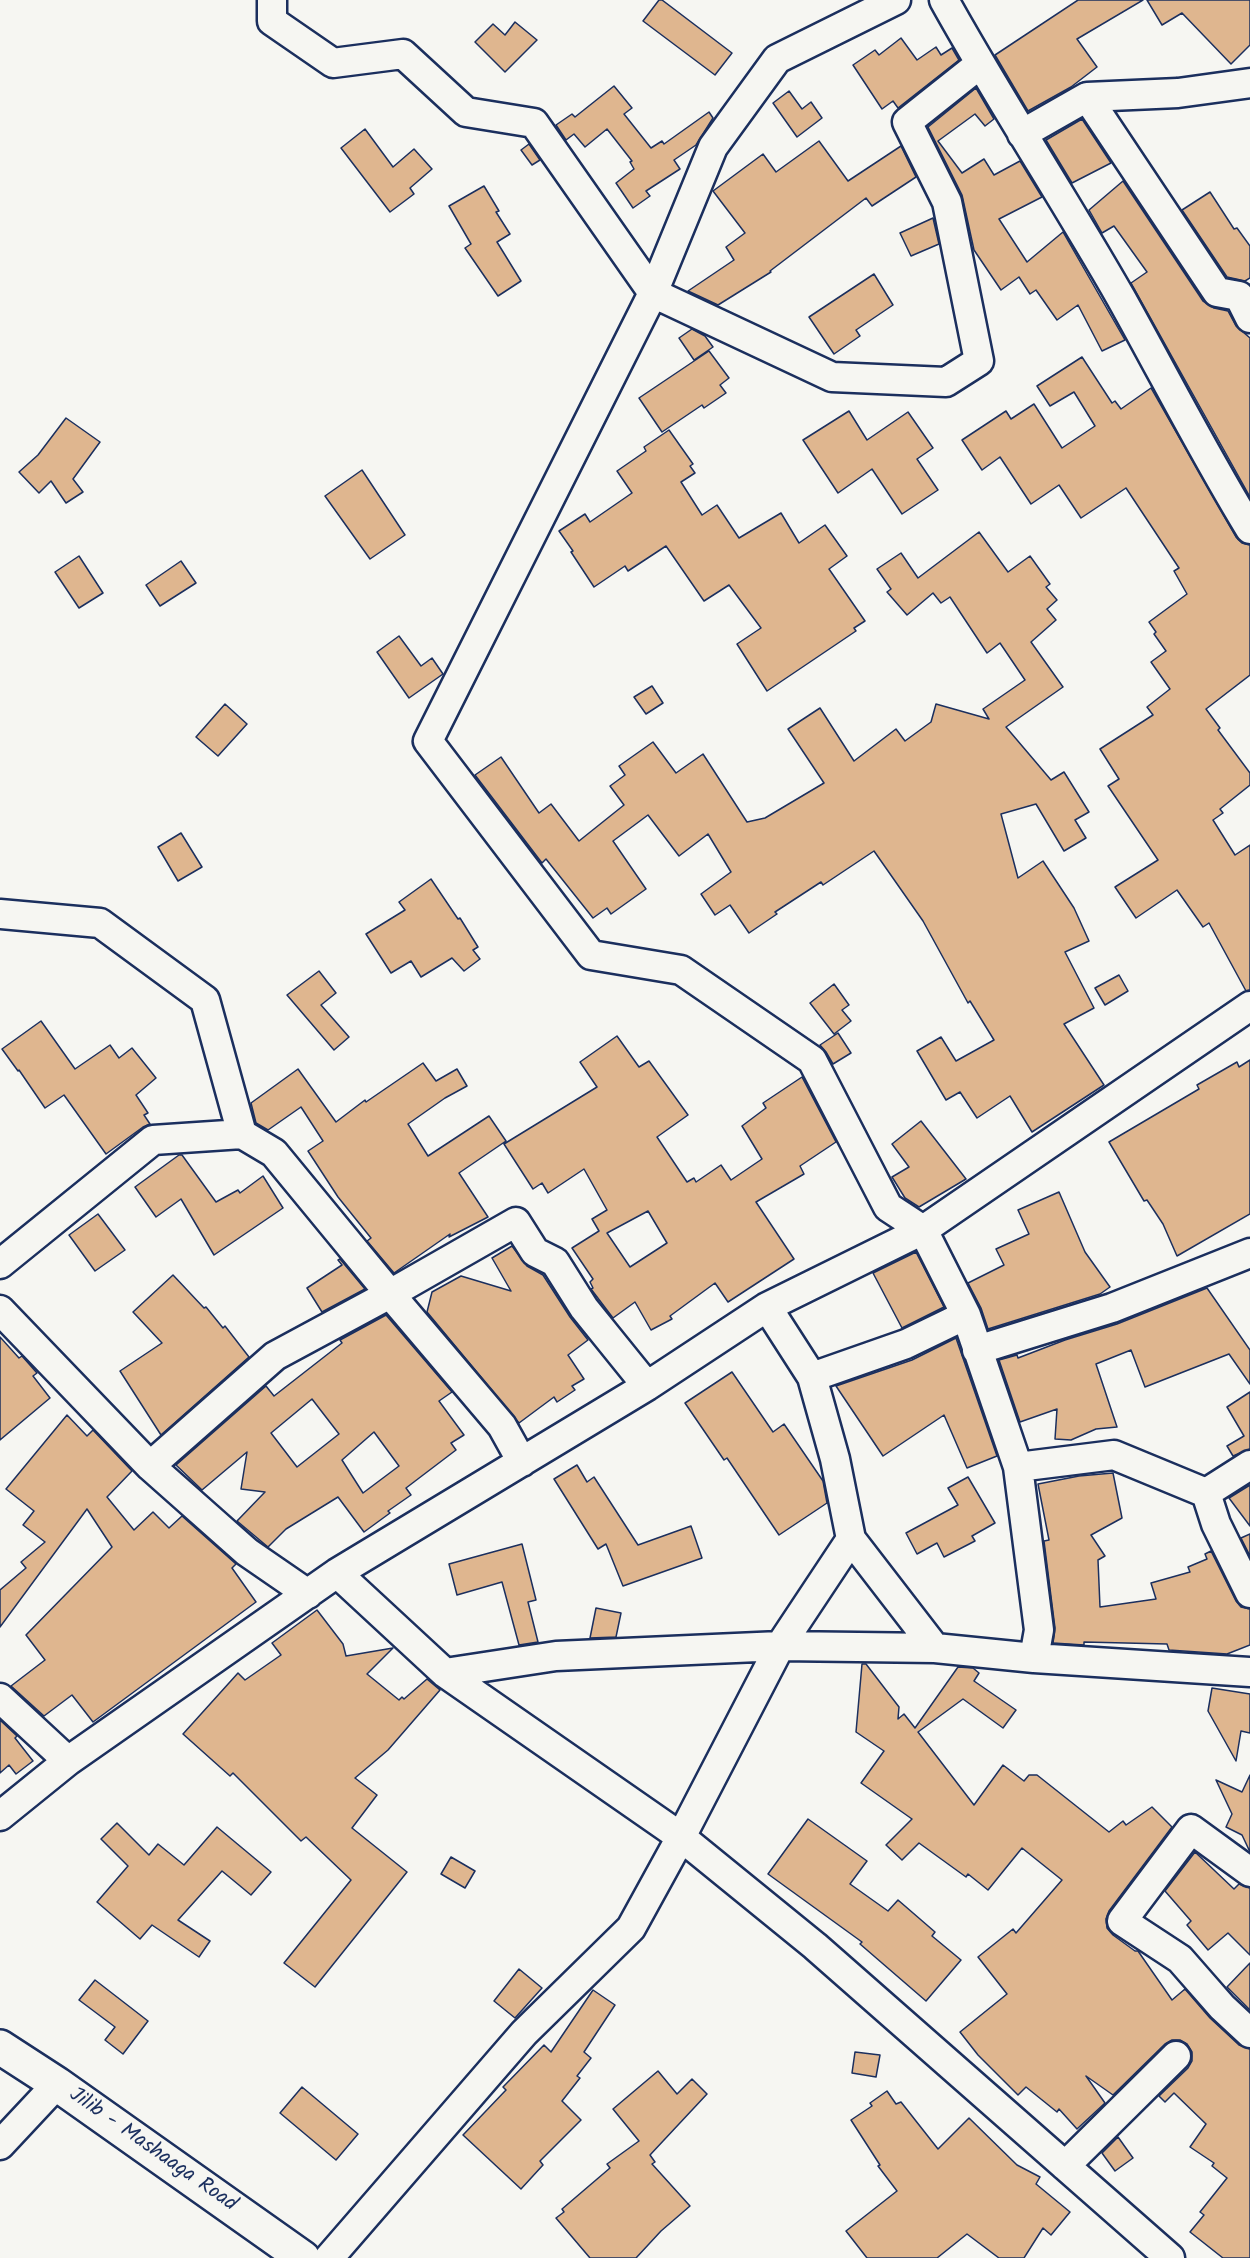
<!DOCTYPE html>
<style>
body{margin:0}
canvas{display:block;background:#f6f6f2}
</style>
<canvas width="1250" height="2258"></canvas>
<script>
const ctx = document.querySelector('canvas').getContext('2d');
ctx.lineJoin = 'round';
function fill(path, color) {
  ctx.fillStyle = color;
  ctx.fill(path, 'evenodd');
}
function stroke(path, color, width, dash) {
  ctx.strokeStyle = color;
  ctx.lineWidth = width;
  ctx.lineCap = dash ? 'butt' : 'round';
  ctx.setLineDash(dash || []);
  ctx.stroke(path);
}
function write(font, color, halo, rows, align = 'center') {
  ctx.font = font + ' Kalam,sans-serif';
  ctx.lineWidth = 4.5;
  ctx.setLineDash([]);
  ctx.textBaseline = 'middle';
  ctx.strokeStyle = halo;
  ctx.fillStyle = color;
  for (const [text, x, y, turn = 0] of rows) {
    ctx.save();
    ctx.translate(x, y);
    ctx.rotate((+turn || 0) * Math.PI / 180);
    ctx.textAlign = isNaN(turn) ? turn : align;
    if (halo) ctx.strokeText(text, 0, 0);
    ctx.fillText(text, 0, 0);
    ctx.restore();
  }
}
const building = new Path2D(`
 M659,0H662L732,53L715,75L643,21Z
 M1078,0H1143L1077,39L1097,67L1071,87L1028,111L995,55Z
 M1147,0H1250V45L1231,64L1182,13L1162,25Z
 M515,22L537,40L505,72L475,42L493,24L505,35Z
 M901,38L917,60L936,47L941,55L952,48L959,60L898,108L893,101L882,109L853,65L875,50L879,55Z
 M614,86L632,108L624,114L651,148L662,141L664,144L709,112L713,118L696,145L674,160L680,169L646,191L650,196L633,208L616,183L634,169L630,162L632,161L607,129L585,147L574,134L566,140L556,125L572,114L575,117Z
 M976,88L994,119L985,126L975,114L938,141L962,173L984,159L994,175L1020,161L1042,197L999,219L1027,262L1063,232L1125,340L1102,351L1078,305L1057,320L1036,290L1030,294L1019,277L1001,290L974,250L962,195L928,127Z
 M789,91L802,109L811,102L822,118L797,137L773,103Z
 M1082,119L1111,163L1072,183L1046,140Z
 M365,129L393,167L414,149L432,169L410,188L414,194L390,212L341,148Z
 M819,141L848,181L901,146L916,177L872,206L866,198L770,271L771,272L718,305L688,291L734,260L726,247L745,233L713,191L763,154L776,172Z
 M529,144L540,160L532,165L521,150Z
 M1123,181L1203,301L1214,308L1228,311L1236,326L1250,338V497L1131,283L1147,272L1114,226L1102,233L1089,210Z
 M484,186L499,211L496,212L510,234L497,242L521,281L498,296L465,248L471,244L449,206Z
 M1210,192L1234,229L1237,228L1250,246V278L1245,281L1227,277L1182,210Z
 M933,218L939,244L911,256L900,233Z
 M874,274L893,305L856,330L860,336L834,354L809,317Z
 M692,329L705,336L713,347L694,360L679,338Z
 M709,351L729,378L720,385L726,393L704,408L702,405L662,432L639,398Z
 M1082,357L1112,403L1115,401L1121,409L1151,388L1236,537L1242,543L1250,545V675L1206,709L1220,728L1218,730L1250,773V785L1220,809L1223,813L1213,820L1235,855L1250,845V990L1246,991L1209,923L1203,927L1177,890L1136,918L1115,887L1158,860L1108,786L1119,779L1100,749L1153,715L1147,707L1170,689L1151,662L1166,651L1154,634L1156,632L1149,622L1187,594L1174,571L1179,568L1126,488L1081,518L1059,485L1031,504L1000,457L982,470L962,440L1006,411L1011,419L1034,404L1062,448L1095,426L1074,392L1050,406L1037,386Z
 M849,411L867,440L908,412L933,448L917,459L938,490L902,514L872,469L838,493L803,440Z
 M66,418L100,442L73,479L83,492L66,503L51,481L39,493L19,472L38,455Z
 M669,430L693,464L690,466L695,473L681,482L702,515L717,505L739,538L781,513L799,543L825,525L847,556L829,569L865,621L854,628L856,631L767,691L737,644L761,628L729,585L704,601L666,546L628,571L625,566L594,587L571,552L573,551L559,531L585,514L590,522L632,493L617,471L646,451L644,447Z
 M362,470L405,535L370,559L325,496Z
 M979,532L1008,572L1030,556L1050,584L1046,587L1057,600L1047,609L1056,620L1031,642L1063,687L1006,727L1051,780L1064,772L1089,812L1075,820L1086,838L1064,851L1036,804L1001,814L1018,878L1043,861L1074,908L1089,941L1065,952L1094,1008L1064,1024L1104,1085L1032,1132L1010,1096L977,1118L960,1092L946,1100L917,1051L941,1037L956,1061L994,1040L970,1001L968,1003L923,921L874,851L823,885L821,882L775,912L777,914L749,933L730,905L715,915L701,894L731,872L708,834L679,856L648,815L613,841L646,889L611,914L607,908L593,918L546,859L542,863L475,775L501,757L539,813L551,804L579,841L624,805L610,786L625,775L619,766L653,742L676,773L703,754L747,822L765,818L824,783L788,729L820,708L854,761L896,729L905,741L931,722L936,704L989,719L983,709L1025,680L1000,643L987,653L950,597L941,603L933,593L907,615L887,592L891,589L877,569L901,553L918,578Z
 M79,556L103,593L79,608L55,572Z
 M181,561L196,583L160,606L146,585Z
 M399,636L421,666L432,658L443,674L409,698L377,652Z
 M652,686L663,703L646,714L634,697Z
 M225,704L247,724L218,756L196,737Z
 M181,833L202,867L178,881L158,847Z
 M431,879L458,919L460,918L478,947L473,950L480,959L464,971L452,958L421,977L411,961L391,973L366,934L405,910L399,902Z
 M319,971L336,993L321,1005L349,1037L334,1050L287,995Z
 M1119,975L1128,991L1105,1005L1095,988Z
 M834,984L849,1005L842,1010L851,1021L834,1034L810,1003Z
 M41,1021L75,1069L110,1045L119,1058L132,1048L156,1078L136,1095L148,1113L144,1115L150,1124L143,1127L106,1154L64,1095L45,1108L19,1070L18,1071L2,1049Z
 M838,1033L851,1053L833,1064L826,1052L820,1045Z
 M617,1036L639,1067L649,1061L688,1115L657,1137L687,1182L694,1178L696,1182L721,1165L731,1180L762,1159L742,1126L766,1108L763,1103L802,1077L836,1142L800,1166L804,1174L756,1202L794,1259L728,1302L715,1283L670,1316L672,1319L651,1330L635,1302L613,1318L591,1289L593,1288L590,1282L593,1279L572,1248L599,1231L592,1219L607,1210L584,1169L548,1193L542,1183L533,1189L504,1144L597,1087L580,1062ZM648,1211L667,1243L630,1267L607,1233Z
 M1250,1060V1214L1177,1256L1163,1224L1147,1200L1144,1201L1109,1142L1199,1089L1197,1085L1237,1062L1239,1067Z
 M423,1063L436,1081L457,1069L467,1086L445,1098L408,1124L428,1156L489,1116L506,1141L459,1173L488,1217L449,1237L450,1234L394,1273L367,1241L371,1238L338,1197L308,1151L323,1141L301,1107L268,1130L256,1123L251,1103L298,1069L336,1122L365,1100L366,1102Z
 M921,1121L966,1179L919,1207L905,1198L892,1177L909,1167L892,1144Z
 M179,1155H182L216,1202L238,1190L240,1193L263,1176L283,1208L214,1255L181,1199L156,1217L135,1187Z
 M1059,1192L1085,1252L1110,1287L1100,1294L988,1329L981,1308L968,1283L1004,1265L996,1249L1029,1234L1018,1210Z
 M98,1214L125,1250L95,1271L69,1235Z
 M512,1246L527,1266L543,1275L570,1317L588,1340L568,1355L584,1379L572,1386L575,1390L557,1402L554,1397L519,1423L427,1312L432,1292L461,1276L511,1291L492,1258Z
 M916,1252L944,1307L902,1328L873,1273Z
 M340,1259L365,1289L322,1312L307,1288L342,1265L338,1260Z
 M173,1275L204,1308L206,1307L223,1328L225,1326L249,1357L161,1435L120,1371L162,1343L133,1312Z
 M1207,1288L1250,1350V1384L1229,1354L1145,1387L1131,1350L1096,1364L1117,1427L1096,1429L1071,1440L1055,1439L1057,1409L1020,1422L999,1360L1017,1355L1018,1358L1065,1340L1117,1324Z
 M386,1315L452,1392L439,1401L464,1435L451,1443L456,1450L406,1488L411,1495L388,1511L390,1513L364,1532L338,1497L286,1529L268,1547L237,1521L265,1492L241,1489L247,1452L202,1490L176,1465L266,1386L274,1396L342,1343L340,1340ZM312,1399L339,1434L297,1467L271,1433ZM374,1432L399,1466L363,1493L342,1460Z
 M0,1337L19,1358L22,1356L37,1373L33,1376L50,1398L0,1440Z
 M956,1338L997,1456L967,1468L944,1415L883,1456L836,1386L912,1360Z
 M732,1372L773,1432L784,1424L823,1481L827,1503L779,1535L727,1458L724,1460L685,1403Z
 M1250,1392V1449L1233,1456L1227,1446L1244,1436L1227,1407Z
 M67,1415L87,1436L93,1430L132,1471L107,1497L134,1530L153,1512L169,1528L182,1516L236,1564L232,1568L256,1602L93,1722L72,1695L44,1716L11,1686L45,1660L26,1635L112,1547L87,1509L0,1627V1590L26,1568L21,1562L45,1542L23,1525L34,1511L6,1489Z
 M577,1465L587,1482L594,1477L638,1545L691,1526L702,1558L623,1586L606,1544L598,1549L554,1479Z
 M1113,1473L1122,1518L1091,1535L1105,1556L1098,1560L1100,1607L1156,1599L1151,1583L1190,1572L1188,1567L1207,1559L1205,1554L1211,1551L1236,1601L1241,1607L1250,1609V1645L1227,1654L1169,1650L1167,1644L1084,1642V1645L1053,1643L1055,1628L1044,1541L1049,1540L1038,1484L1079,1476Z
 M968,1477L995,1523L972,1536L975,1541L944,1557L937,1543L917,1554L906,1533L958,1505L948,1488Z
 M1250,1485V1526L1229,1498Z
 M1250,1534V1556L1241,1538Z
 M522,1544L536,1600L528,1602L538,1642L519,1645L502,1582L457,1595L449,1564Z
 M596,1608L621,1613L616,1637L590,1638Z
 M317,1610L343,1644L346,1656L393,1648L367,1674L399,1700L402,1697L404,1699L427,1679L440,1690L388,1750L355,1778L377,1795L352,1828L407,1872L315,1987L284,1963L351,1880L306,1837L301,1841L233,1773L230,1776L183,1734L238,1673L245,1680L281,1655L272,1643Z
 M862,1664H866L899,1707L898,1719L904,1714L915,1728L958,1667L973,1668L979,1673L974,1681L1016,1710L1003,1728L963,1699L918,1732L974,1805L1003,1765L1024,1781L1029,1775H1037L1109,1832L1123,1821L1126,1825L1152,1807L1172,1827L1109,1911L1106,1919L1107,1928L1113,1935L1135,1951H1138L1172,2000L1185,1989L1210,2018L1239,2045L1250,2049V2258H1223L1190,2232L1204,2215L1200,2212L1227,2178L1212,2166L1214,2163L1190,2147L1206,2124L1174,2093L1165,2102L1159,2096L1188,2068L1192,2061V2052L1187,2044L1180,2040H1172L1165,2044L1113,2095L1086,2076L1105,2103L1077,2129L1059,2109L1057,2112L1026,2087L1018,2095L978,2055L960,2032L1007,1994L978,1957L1013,1929L1016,1933L1062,1880L1022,1848L988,1890L968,1874L966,1877L919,1843L902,1860L886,1845L912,1819L861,1783L884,1751L856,1732Z
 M1212,1688L1250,1694V1733L1241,1731L1236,1761L1208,1711Z
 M0,1720L17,1736L15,1738L33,1761L16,1774L9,1765L0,1773Z
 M1250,1775V1852L1242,1835L1226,1827L1232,1814L1216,1780L1242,1792Z
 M808,1819L867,1861L850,1884L888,1911L898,1900L935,1932L932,1936L961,1960L926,2001L860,1944L862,1942L768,1874Z
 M117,1823L149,1855L158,1844L184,1865L217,1827L271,1872L251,1895L222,1871L178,1920L210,1941L199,1957L152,1925L140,1939L97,1902L128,1866L101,1839Z
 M1195,1852L1234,1889L1239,1884L1250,1888V1955L1228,1933L1208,1950L1187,1925L1191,1921L1165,1891Z
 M451,1857L475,1871L465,1888L441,1874Z
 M1250,1963V2010L1227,1987Z
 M519,1969L542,1988L515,2018L494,2001Z
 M95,1980L148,2021L123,2054L105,2040L115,2027L79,2000Z
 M593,1990L615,2005L584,2052L591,2058L577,2076L580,2078L562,2101L581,2120L540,2161L543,2165L521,2189L463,2135L506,2090L503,2087L544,2045L551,2052Z
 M855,2052L880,2055L876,2077L852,2073Z
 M658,2071L677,2094L692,2079L707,2094L650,2155L655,2162L652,2164L690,2206L661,2231L636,2258H590L556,2218L564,2212L562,2209L610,2168L607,2164L639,2141L613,2109Z
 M302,2087L358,2134L336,2160L280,2113Z
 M887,2091L896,2104L901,2102L938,2149L969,2118L1017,2165L1040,2177L1036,2184L1070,2212L1051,2235L1043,2228L1024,2258H999L967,2234L937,2258H867L846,2231L897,2191L878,2166L880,2165L851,2120L872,2106L870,2103Z
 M1118,2137L1133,2158L1115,2171L1102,2153Z`);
fill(building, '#dfb68f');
stroke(building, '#1b2f5e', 1.5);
const street = new Path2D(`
 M272,0V21L333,63L403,54L466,112L534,123L653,293L832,377L946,382L979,361L947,202L907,122L980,64
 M896,0L777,59L713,147L653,293L428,741L591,955L681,970L812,1060L888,1207L923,1230L966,1315L1018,1467L1039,1630L1034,1658
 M944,0C1000,101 1064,198 1121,298C1164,375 1204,454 1250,529
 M1087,97L1178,93L1250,83
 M1022,134L1087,97L1217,292L1239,296L1250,318
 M0,914L100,923L205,1000L242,1134L274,1153L390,1294L516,1222L535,1252L555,1262L584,1308L647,1386
 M0,1264L153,1140L242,1134
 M767,1307L812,1377
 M0,1310L150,1466L247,1552L308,1594
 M977,1350L1112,1308L1250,1253
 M150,1466L275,1356L390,1294L502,1426L522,1462
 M1018,1467L1114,1455L1206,1493L1216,1524L1250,1593
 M1206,1493L1250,1465
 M851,1539L935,1648
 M337,1573L445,1673L681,1837L815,1946L1170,2258
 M445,1673L556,1656L780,1646L935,1648L1034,1658L1250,1672
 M0,1698L68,1761
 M0,1816L68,1761L337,1573L647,1386L767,1307L923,1230L1250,1006
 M1250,1872L1191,1829L1122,1921L1180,1959L1222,2007L1250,2033
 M0,2145L57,2084
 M1065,2166L1176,2056
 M329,2258L524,2033L631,1928L681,1837L780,1646L851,1539L835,1459L812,1377L906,1344L966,1315`);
const secondary = new Path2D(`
 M0,2047L57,2084L303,2258`);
stroke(street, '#1b2f5e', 33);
stroke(secondary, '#1b2f5e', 38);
stroke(street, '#f6f6f2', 28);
stroke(secondary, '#f6f6f2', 33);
write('21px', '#1b2f5e', '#f6f6f2', [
 ["Jilib - Mashaaga Road",152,2151,35]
]);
</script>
